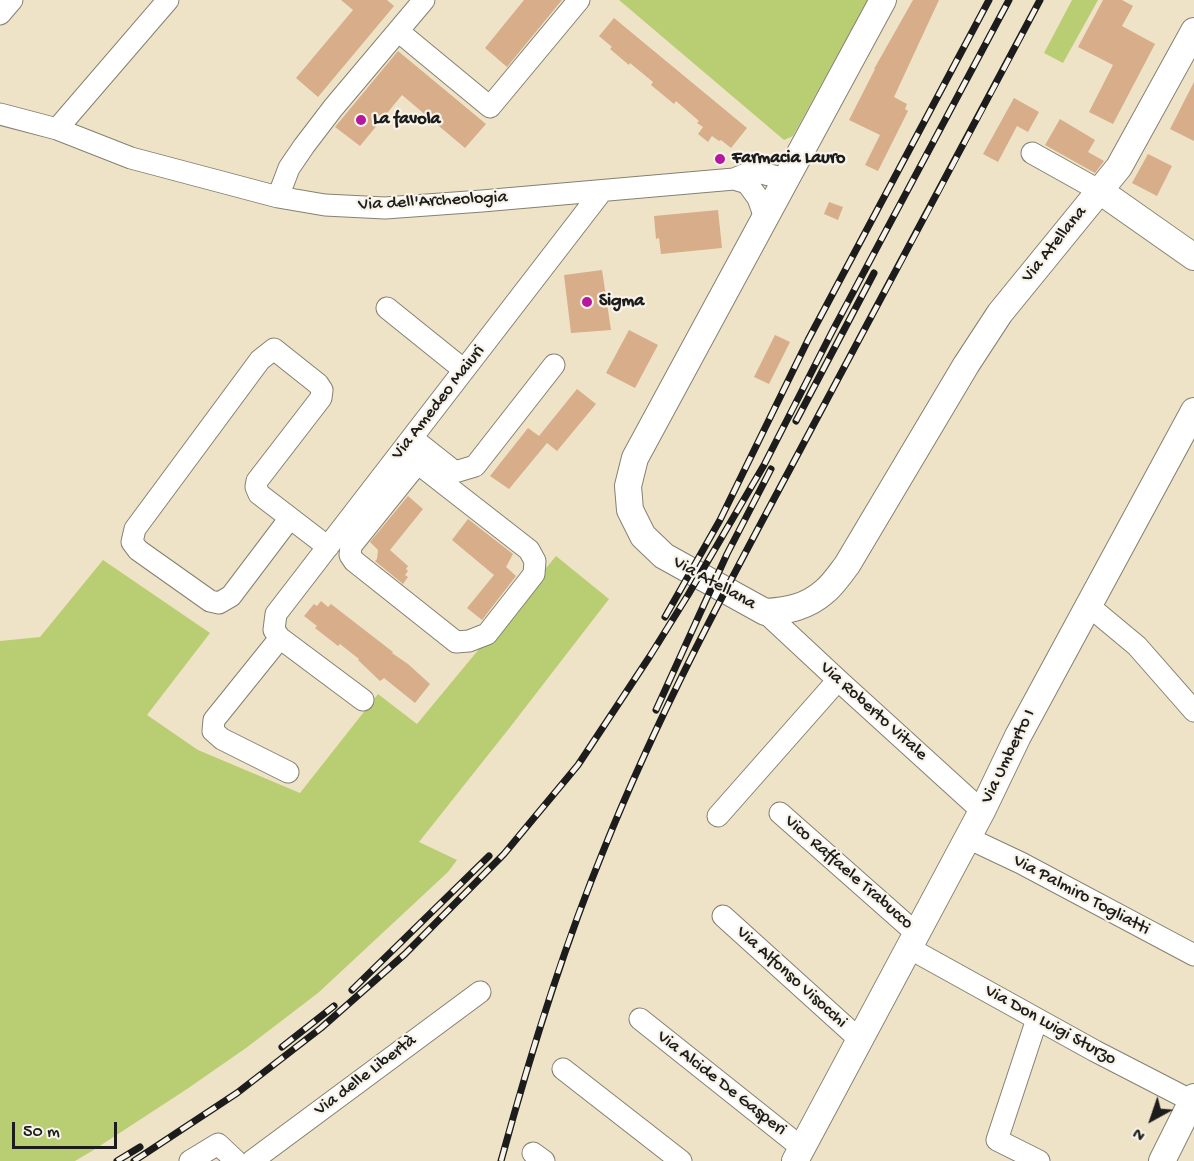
<!DOCTYPE html>
<meta charset="utf-8">
<style>
body{margin:0}
#map{position:relative;width:1194px;height:1161px;overflow:hidden;background:#eee3c7;font-family:"Gochi Hand",sans-serif}
canvas{display:block}
.north{position:absolute;left:1122px;top:1089px;width:60px;height:60px;-webkit-text-stroke:4px #f7f3e8;paint-order:stroke;rotate:220deg;font-size:16px;font-weight:700;line-height:24px;text-align:center;color:#1c1c1c}
.north::after{content:'';display:block;margin:auto;width:21px;height:27px;background:#1c1c1c;clip-path:polygon(50% 0,100% 100%,50% 72%,0 100%)}
.scale{position:absolute;left:12px;top:1122px;width:105px;height:27px;box-sizing:border-box;border:3px solid #1c1c1c;border-top:0;padding-left:8px;font-size:18px;line-height:21px;white-space:nowrap;color:#1c1c1c;-webkit-text-stroke:4px #f7f3e8;paint-order:stroke}
</style>
<div id="map">
<canvas width="1194" height="1161"></canvas>
<div class="north">N</div>
<div class="scale">50 m</div>
</div>
<script>
const ctx = document.querySelector('canvas').getContext('2d');
ctx.lineJoin = 'round';
function fill(path, color) {
  ctx.fillStyle = color;
  ctx.fill(path, 'evenodd');
}
function stroke(path, color, width, dash) {
  ctx.strokeStyle = color;
  ctx.lineWidth = width;
  ctx.lineCap = dash ? 'butt' : 'round';
  ctx.setLineDash(dash || []);
  ctx.stroke(path);
}
function write(font, color, halo, rows, align = 'center') {
  ctx.font = font + ' "Gochi Hand",sans-serif';
  ctx.lineWidth = 4.5;
  ctx.setLineDash([]);
  ctx.textBaseline = 'middle';
  ctx.strokeStyle = halo;
  ctx.fillStyle = color;
  for (const [text, x, y, turn = 0] of rows) {
    ctx.save();
    ctx.translate(x, y);
    ctx.rotate((+turn || 0) * Math.PI / 180);
    ctx.textAlign = isNaN(turn) ? turn : align;
    if (halo) ctx.strokeText(text, 0, 0);
    ctx.fillText(text, 0, 0);
    ctx.restore();
  }
}
fill(new Path2D(`
 M619,0H868L793,136L784,140Z
 M1072,0H1098L1063,63L1044,53Z
 M556,556L609,599L511,726L419,842L457,860L448,872L318,993L246,1048L187,1089L92,1151L75,1161H0V641L40,637L103,560L210,633L147,715L198,750L300,793L378,694L417,724Z`), '#b9ce72');
fill(new Path2D(`
 M341,0H387L394,6L318,97L296,78L353,10Z
 M524,0H562L507,67L485,48Z
 M913,0H939L894,97L907,104L905,109L908,111L878,171L865,165L880,135L849,120L875,69H874Z
 M1103,0H1122L1133,6L1122,26L1155,44L1113,124L1089,112L1113,65L1078,47Z
 M614,18L747,128L731,148L721,140L719,141L712,136L708,142L698,134L703,127L697,123L699,121L676,101L674,104L651,85L653,82L630,63L629,65L610,49L612,47L599,36Z
 M398,51L486,124L465,148L402,95L360,146L335,127Z
 M1194,82V141L1170,129Z
 M1014,98L1039,112L1028,132L1017,126L998,162L983,154Z
 M1060,119L1095,140L1088,152L1104,161L1095,173L1045,145Z
 M1148,154L1172,166L1157,196L1132,183Z
 M829,202L843,207L838,220L824,214Z
 M718,210L722,248L661,254L659,238L656,239L654,216Z
 M602,270L611,330L571,333L564,275Z
 M629,330L658,345L635,388L606,373Z
 M775,335L790,342L769,384L754,377Z
 M577,389L596,404L557,451L547,443L509,489L490,476L528,428L539,436Z
 M408,496L423,509L390,550L408,566L406,569L408,571L405,575L408,577L403,584L375,561L377,559L378,550L370,542Z
 M468,519L513,554L506,567L516,576L482,620L467,608L494,575L452,540Z
 M321,601L328,607L331,604L393,652L392,653L408,664L430,684L415,703L384,678L380,681L358,660L359,659L340,644L338,646L315,628L317,626L304,616L314,604L317,606Z`), '#d7ad8a');
const minor = new Path2D(`
 M0,14L12,0
 M398,31L490,107L579,0
 M0,114L57,129L131,158L278,197L325,205L385,208L482,201L734,179L753,171L786,179
 M57,129L168,0
 M1032,153L1100,191
 M734,179L747,183L758,198L765,218
 M278,197L289,168L304,146L333,108L424,0
 M387,308L464,370
 M412,438L455,472L475,466L554,365
 M402,451L529,550L535,561L534,574L487,634L469,641L456,642L354,561L350,555L351,546L417,464
 M290,518L231,596L219,603L210,601L138,550L132,542L135,529L260,360L274,349L318,384L322,390L321,398L257,481L256,487L259,494L328,547
 M1089,606L1137,646L1194,711
 M765,612L838,680L982,811
 M280,638L214,720L213,731L222,739L288,772
 M363,700L280,638L274,630L276,614L602,191
 M780,813L917,934
 M718,816L838,680
 M968,838L1021,863L1194,955
 M723,916L859,1039
 M909,948L1095,1051L1192,1101
 M640,1019L802,1148
 M1037,1019L997,1140L1039,1161
 M563,1069L681,1161
 M533,1153L544,1161
 M190,1161L218,1144L236,1161
 M252,1161L480,992`);
const major = new Path2D(`
 M883,0L635,458L628,486L630,510L643,536L664,556L765,612C787,611 807,607 824,592C833,585 840,574 847,565L966,365L1000,313L1119,167L1194,31
 M1100,191L1194,257
 M795,1161L982,811L1018,736L1194,411
 M1162,1161L1194,1097`);
stroke(minor, '#858072', 23);
stroke(major, '#858072', 28);
stroke(minor, '#fff', 21);
stroke(major, '#fff', 26);
const rail = new Path2D(`
 M796,421L874,273
 M665,617L720,520L808,340L989,0
 M656,710L727,554L771,469
 M352,990L489,856
 M282,1047L334,1006
 M117,1161L140,1147
 M134,1161L237,1093L321,1028L405,954L504,854L578,765L650,656L688,595L764,465L833,330L1009,0
 M501,1161C530,1055 562,951 604,849C657,717 724,592 791,467C874,311 958,156 1040,0`);
stroke(rail, '#1c1c1c', 7);
stroke(rail, '#f7f3e8', 4.5, [14]);
for (const [x, y, r, color] of [
 [361,120,6,"#b5179e"],
 [720,159,6,"#b5179e"],
 [587,302,6,"#b5179e"]
]) {
  const dot = new Path2D();
  dot.arc(x, y, r, 0, 2 * Math.PI);
  ctx.fillStyle = color;
  ctx.fill(dot);
  stroke(dot, '#f7f3e8', 2);
}
write('bold 18px', '#1c1c1c', '#f7f3e8', [
 ["La favola",373,120],
 ["Farmacia Lauro",732,159],
 ["Sigma",599,302]
], 'left');
write('18px', '#1c1c1c', '#f7f3e8', [
 ["Via dell'Archeologia",433,202,-3],
 ["Via Atellana",1055,245,-51],
 ["Via Amedeo Maiuri",439,403,-52],
 ["Via Atellana",714,584,29],
 ["Via Roberto Vitale",873,712,42],
 ["Via Umberto I",1009,757,-64],
 ["Vico Raffaele Trabucco",848,873,41],
 ["Via Palmiro Togliatti",1081,896,28],
 ["Via Alfonso Visocchi",791,978,42],
 ["Via Don Luigi Sturzo",1050,1026,29],
 ["Via delle Libertà",366,1076,-37],
 ["Via Alcide De Gasperi",721,1084,38]
]);
</script>
